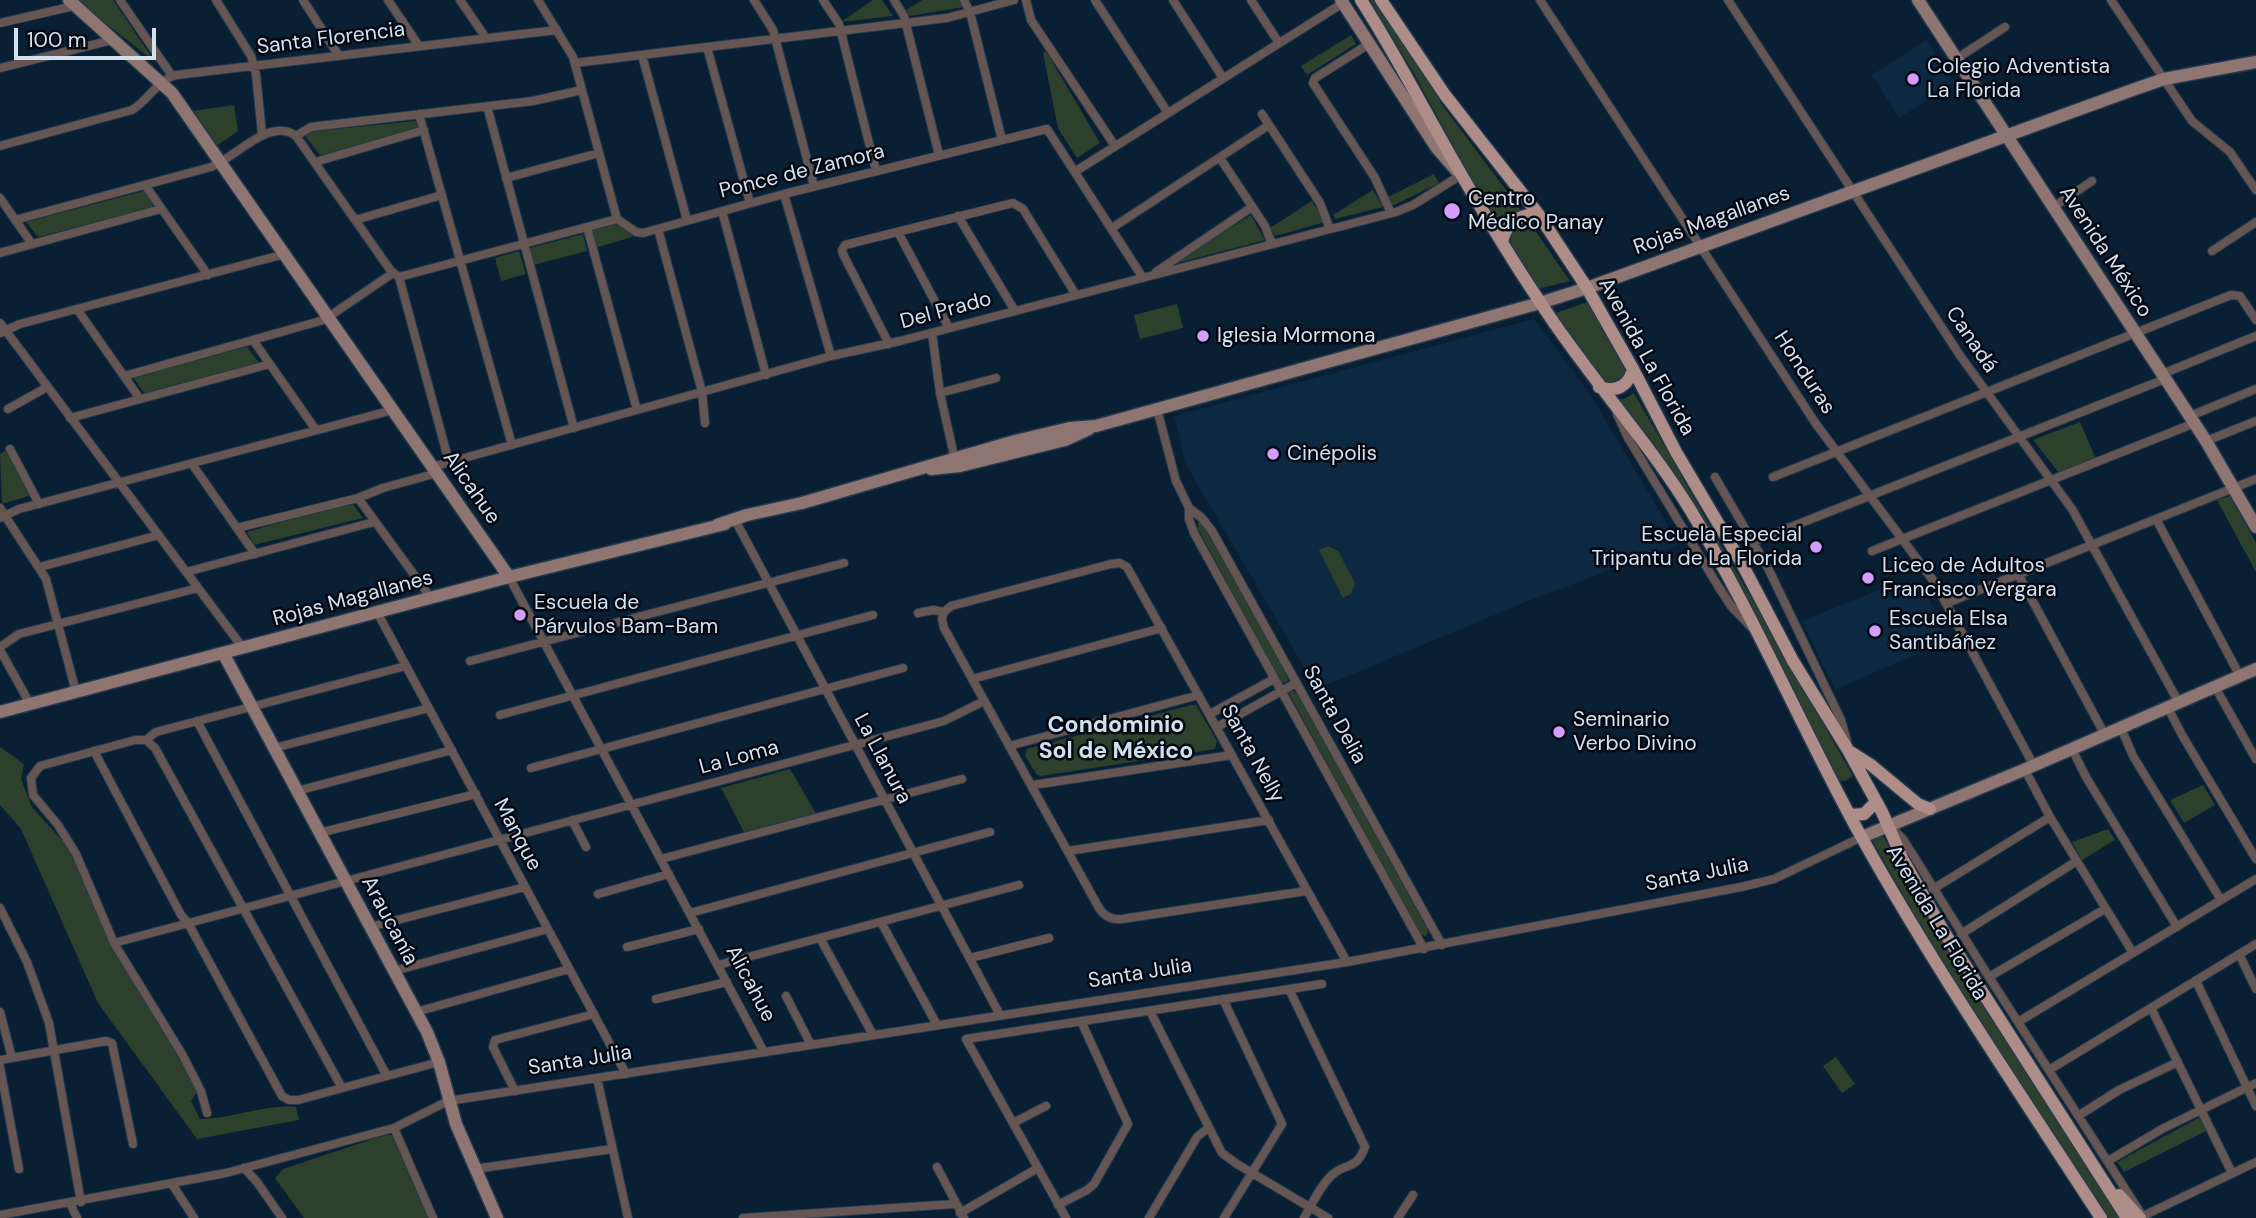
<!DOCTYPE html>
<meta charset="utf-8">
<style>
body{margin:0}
#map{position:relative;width:2256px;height:1218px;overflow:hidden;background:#091f33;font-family:"DM Sans",sans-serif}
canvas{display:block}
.scale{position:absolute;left:14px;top:28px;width:142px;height:32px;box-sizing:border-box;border:4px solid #d3e0ee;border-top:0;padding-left:9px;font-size:21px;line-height:24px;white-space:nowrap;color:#d3e0ee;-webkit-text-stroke:5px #020811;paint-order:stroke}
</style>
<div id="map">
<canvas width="2256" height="1218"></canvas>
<div class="scale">100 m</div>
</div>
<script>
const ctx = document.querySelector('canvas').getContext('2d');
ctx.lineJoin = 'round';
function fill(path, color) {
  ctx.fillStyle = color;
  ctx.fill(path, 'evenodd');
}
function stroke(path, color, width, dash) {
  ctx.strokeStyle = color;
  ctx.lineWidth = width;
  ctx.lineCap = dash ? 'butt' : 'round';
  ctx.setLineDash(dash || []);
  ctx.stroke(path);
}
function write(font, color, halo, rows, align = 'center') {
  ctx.font = font + ' "DM Sans",sans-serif';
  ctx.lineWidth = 5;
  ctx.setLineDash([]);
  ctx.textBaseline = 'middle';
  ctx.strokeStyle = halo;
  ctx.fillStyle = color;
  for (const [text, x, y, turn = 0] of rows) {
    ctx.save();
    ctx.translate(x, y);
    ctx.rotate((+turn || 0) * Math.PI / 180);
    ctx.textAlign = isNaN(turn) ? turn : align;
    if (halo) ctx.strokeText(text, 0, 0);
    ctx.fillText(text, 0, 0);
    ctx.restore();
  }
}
fill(new Path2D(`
 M1926,40L1954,83L1899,118L1872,75Z
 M1534,319L1590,394L1679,544L1523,603L1317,689L1186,465L1174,416Z
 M1921,583L1948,640L1835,690L1802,621L1884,588L1888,596Z`), '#0d2942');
fill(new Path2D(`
 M78,0H113L155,62L85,7Z
 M873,0H882L893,16L841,22Z
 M922,0H959L964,7L910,16L906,10Z
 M1370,0H1377L1443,106L1521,210L1501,218L1496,225L1416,77Z
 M1351,35L1356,44L1307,75L1301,66Z
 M1046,51L1100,143L1077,158L1058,128L1043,53Z
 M234,105L238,131L216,146L193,111Z
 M416,121L418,129L320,155L305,136L307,132Z
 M1434,174L1439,183L1392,206L1388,197Z
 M1373,190L1383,207L1335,219L1333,215Z
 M144,191L155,207L38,237L26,222Z
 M1312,201L1325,222L1275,236L1270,228Z
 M1251,215L1265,240L1170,265Z
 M1520,223H1530L1570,281L1538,289L1506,239L1511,229Z
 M615,224L631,233L632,237L595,248L592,230Z
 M583,234L587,251L533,265L530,248Z
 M519,251L526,274L501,281L495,258Z
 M1588,302L1625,369L1624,380L1616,385L1604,384L1556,313Z
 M1177,304L1183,328L1140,339L1134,315Z
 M247,347L259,363L144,393L133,377Z
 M1634,393L1853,776L1845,781L1837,780L1738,584L1614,398L1624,399Z
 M2080,422L2096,459L2059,473L2033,440Z
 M6,450L32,495L2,504L0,454Z
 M2230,496L2256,543V572L2217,500Z
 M351,502L363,518L254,545L247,532Z
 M1198,519L1206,527L1287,676L1288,681L1285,683L1281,682L1198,529Z
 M1328,546L1338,551L1355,583L1351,594L1343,598L1319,550Z
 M1289,690L1294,691L1298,695L1428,930L1427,936L1421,935L1288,692Z
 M1191,705H1196L1217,741L1215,749L1041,776L1037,775L1025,756L1027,749Z
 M0,747L24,764L21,779L32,807L67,846L90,890L111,947L150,1004L198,1091L191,1101L200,1119C233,1119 263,1104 296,1107L299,1120L197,1139L98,1003L21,829L0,805Z
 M790,769L817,815L745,834L721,788Z
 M2203,785L2215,805L2184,823L2170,800Z
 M2108,829L2115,840L2082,860L2072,842Z
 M1881,833L1994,1022L2121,1218H2109L1937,955L1871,838Z
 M1836,1057L1855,1084L1842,1093L1823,1066Z
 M2200,1117L2206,1131L2124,1172L2117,1162Z
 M385,1135H392L430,1218H304L275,1178L283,1169Z`), '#2d402b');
const street = new Path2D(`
 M120,0L172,76
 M216,0L251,56L256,74L262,134
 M303,0L339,56
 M388,0L419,46
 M460,0L486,38
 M538,0L573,57L617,219
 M754,0L773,30L814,186
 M823,0L839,24L876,171
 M894,0L904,16L939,155
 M964,0L970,12L1002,140
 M1026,0L1031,20L1115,146
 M1095,0L1168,113
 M1173,0L1223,78
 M1251,0L1279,43
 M1540,0L1816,424L1935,583L2034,766
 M1728,0L1961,357L2072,509L2179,703
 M2111,0L2192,121L2230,152L2256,190
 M0,23L74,6
 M1369,44L1315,78L1313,83L1375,178L1391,213
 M707,47L750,203
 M642,55L687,220
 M1956,59L2005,27
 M575,63L947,18L1014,0
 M0,68L112,40
 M487,106L574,428
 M419,114L512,445
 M1262,114L1320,203L1330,229
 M296,136L311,127L533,101L582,90
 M0,146L132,110C149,100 156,81 176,75L557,30
 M1220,158L1265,226L1272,244
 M315,162L424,130
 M1076,171L1343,3
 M506,178L599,153
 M145,185L208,275
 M784,194L831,356
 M0,198L32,244
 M2052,208L2092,181
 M722,211L766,375
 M958,216L1015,311
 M15,220L211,167C235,158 270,116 296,136L391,271L399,277
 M355,220L442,195
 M587,227L637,410
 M1112,228L1269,125
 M658,229L702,392L705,423
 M898,232L949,328
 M2212,251L2256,222
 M0,253L161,209
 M1156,272L1252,207
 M399,277L617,219L636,232L643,233L784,194L1047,129L1143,278
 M399,277L449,462
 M77,309L140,399
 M0,323L243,648
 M0,333L20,324L285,254
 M932,333L940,393L955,460
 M253,340L316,430
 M889,344L843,254L842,250L845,245L1013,203L1023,209L1076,295
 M2162,374L2256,336
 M124,376L324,320L393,273
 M940,393L996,378
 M8,409L47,387
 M1157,409L1176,481L1189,508V519L1194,533L1424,949
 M1617,414L1628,438L1718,586L1731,606L1751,627
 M2190,416L2256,389
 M70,418L270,364
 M2206,441L2256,421
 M10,449L39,504
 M192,464L255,554
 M432,467L831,356L900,341L1396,212L1413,205L1461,175
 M1715,477L1768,568L1841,720L1847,741
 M1773,477L2231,295L2240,296L2256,320
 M358,498L431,598
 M0,508L46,579L76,692
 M1189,508L1202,518L1212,531L1442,945
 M0,518L19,509L393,410
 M734,518L1000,1015
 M2156,519L2240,676
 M237,528L358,498L383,488L437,473
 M1753,542L2165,379
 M1872,551L2195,423
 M40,567L159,535
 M186,572L374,522
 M2018,574L2105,735
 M509,577L764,1052
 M1947,603L2256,479
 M377,612L626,1074
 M944,612L942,619L944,628L1099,908C1104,916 1112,920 1122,919L1306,891
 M918,613L933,610L944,612L951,606L1111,564L1120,563L1127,567L1347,962
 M0,647L19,634L198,588
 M0,650L30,704
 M470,661L844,563
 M972,679L1162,628
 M2215,687L2256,759
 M2168,708L2182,735L2256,859
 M1210,714L1274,679
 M500,715L873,615
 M197,721L387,1076
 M1217,727L1296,683
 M2121,728L2133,756L2221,900
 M146,740H135L40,766L31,778L33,795L58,825L76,854L114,943L182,1054L201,1091L207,1113
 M146,740L155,748L342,1088
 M146,740L156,732L406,666
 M1009,746L1199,695
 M274,748L429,708
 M2072,749L2086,777L2177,927
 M94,751L181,915L188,923L282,1096L289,1100H298L439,1062
 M531,768L903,668
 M2025,770L2050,817L2133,953
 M1033,785L1232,755
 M297,791L452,750
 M572,820L586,847
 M1891,827L1903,839L1989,977L2140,1212
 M319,833L476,794
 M1068,851L1269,820
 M661,859L962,779
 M1933,889L2050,817
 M598,894L669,874
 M0,908L27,962L49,1023L81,1202
 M690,913L990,832
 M881,922L937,1025
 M370,927L525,887
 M1961,934L2077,861
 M820,938L873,1035
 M114,943L944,721L984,701
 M627,947L699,929
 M2239,954L2256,989
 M970,958L1049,938
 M718,965L1019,885
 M394,971L548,929
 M1989,977L2105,909
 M2196,981L2256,1106
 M1289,989L1365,1147C1356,1171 1346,1162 1332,1175C1320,1186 1312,1204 1304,1218
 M786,996L811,1045
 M656,999L727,982
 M1223,999L1282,1124L1224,1218
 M2151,1008L2232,1173
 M1150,1011L1222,1153L1237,1164L1328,1218
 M0,1012L12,1058
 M416,1012L569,969
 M2018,1022L2256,879
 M0,1060L106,1041L112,1043L133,1144
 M0,1067L19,1169
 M2049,1070L2256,944
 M597,1078L628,1218
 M515,1091L493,1047L495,1040L594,1014
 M2078,1116L2119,1090L2178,1062
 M1013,1123L1046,1106
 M394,1128L433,1218
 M2108,1161L2162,1129L2256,1083
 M937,1167L964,1218
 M244,1168L257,1182L282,1218
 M475,1169L612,1149
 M172,1184L194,1218
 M70,1203L77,1218
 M1058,1205L1087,1190L1094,1184L1128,1124L1081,1021
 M960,1213L1038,1168
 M2143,1216L2256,1162
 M2,1218L0,1215L226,1173L394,1128L448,1101L1347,962L1741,887L1774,879L1862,837
 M743,1218L955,1204
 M1066,1218L966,1039L1322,984
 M1149,1218L1197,1137L1208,1128
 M1398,1218L1413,1195`);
const secondary = new Path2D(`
 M69,0L172,93L509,577
 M1341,0L1436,147L1456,170
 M1918,0L2206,441L2256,527
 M931,469L960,466L1065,440L1089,429
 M717,525L747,515L802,503L1015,441L1070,428L1096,426L1540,303L1587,288L2135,89L2164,79L2256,62
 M223,653L427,1032L439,1062L456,1124L497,1218
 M0,712L509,577L725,524
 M1862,837L2021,771L2256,669`);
const primary = new Path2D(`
 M1361,0C1397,56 1427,116 1461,174C1486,217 1512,260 1540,302C1587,375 1646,438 1691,511C1753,614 1800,724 1857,829C1931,963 2018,1090 2101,1218
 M1381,0L1445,95L1539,215L1587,288L1633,369L1676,452L1741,562L1793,661L1848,750L1882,812L1903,860L1944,932L2127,1218
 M1502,242C1506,223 1520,213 1539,215
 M1599,387C1616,393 1629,386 1633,369
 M1849,751L1871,765L1918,804L1930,809
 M1850,815L1864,814L1876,802
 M2119,1195L2140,1218`);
stroke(street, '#253a4d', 10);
stroke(secondary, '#253a4d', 15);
stroke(primary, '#253a4d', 15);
stroke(street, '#655653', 8);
stroke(secondary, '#8e7572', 12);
stroke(primary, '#ae8d89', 12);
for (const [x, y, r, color] of [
 [1913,79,7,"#d49cfc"],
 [1452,211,9,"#d49cfc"],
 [1203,336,7,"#d49cfc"],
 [1273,454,7,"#d49cfc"],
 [1816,547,7,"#d49cfc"],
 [1868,578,7,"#d49cfc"],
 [520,615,7,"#d49cfc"],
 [1875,631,7,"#d49cfc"],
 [1559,732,7,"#d49cfc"]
]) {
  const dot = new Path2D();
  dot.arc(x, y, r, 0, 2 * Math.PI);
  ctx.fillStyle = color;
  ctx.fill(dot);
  stroke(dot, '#020811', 2.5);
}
write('21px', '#d3e0ee', '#020811', [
 ["Santa Florencia",331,39,-7],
 ["Ponce de Zamora",802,172,-14],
 ["Rojas Magallanes",1712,221,-20],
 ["Avenida México",2105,252,57],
 ["Del Prado",946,311,-15],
 ["Canadá",1971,340,56],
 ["Avenida La Florida",1646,357,61],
 ["Honduras",1804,373,57],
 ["Alicahue",471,488,55],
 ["Rojas Magallanes",353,599,-15],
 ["Santa Delia",1334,715,61],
 ["Santa Nelly",1252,754,61],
 ["La Loma",739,758,-15],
 ["La Llanura",882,759,62],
 ["Manque",517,835,62],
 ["Santa Julia",1697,875,-11],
 ["Araucanía",389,921,62],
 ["Avenida La Florida",1936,923,59],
 ["Santa Julia",1140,974,-9],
 ["Alicahue",750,984,62],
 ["Santa Julia",580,1061,-9]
]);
write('21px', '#d3e0ee', '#020811', [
 ["Colegio Adventista",1927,67],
 ["La Florida",1927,91],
 ["Centro",1468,199],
 ["Médico Panay",1468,223],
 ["Iglesia Mormona",1217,336],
 ["Cinépolis",1287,454],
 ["Escuela Especial",1802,535,"right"],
 ["Tripantu de La Florida",1802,559,"right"],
 ["Liceo de Adultos",1882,566],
 ["Francisco Vergara",1882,590],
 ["Escuela de",534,603],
 ["Párvulos Bam-Bam",534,627],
 ["Escuela Elsa",1889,619],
 ["Santibáñez",1889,643],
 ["Seminario",1573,720],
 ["Verbo Divino",1573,744]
], 'left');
write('bold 23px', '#d3e0ee', '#020811', [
 ["Condominio",1116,726],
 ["Sol de México",1116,752]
]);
</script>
